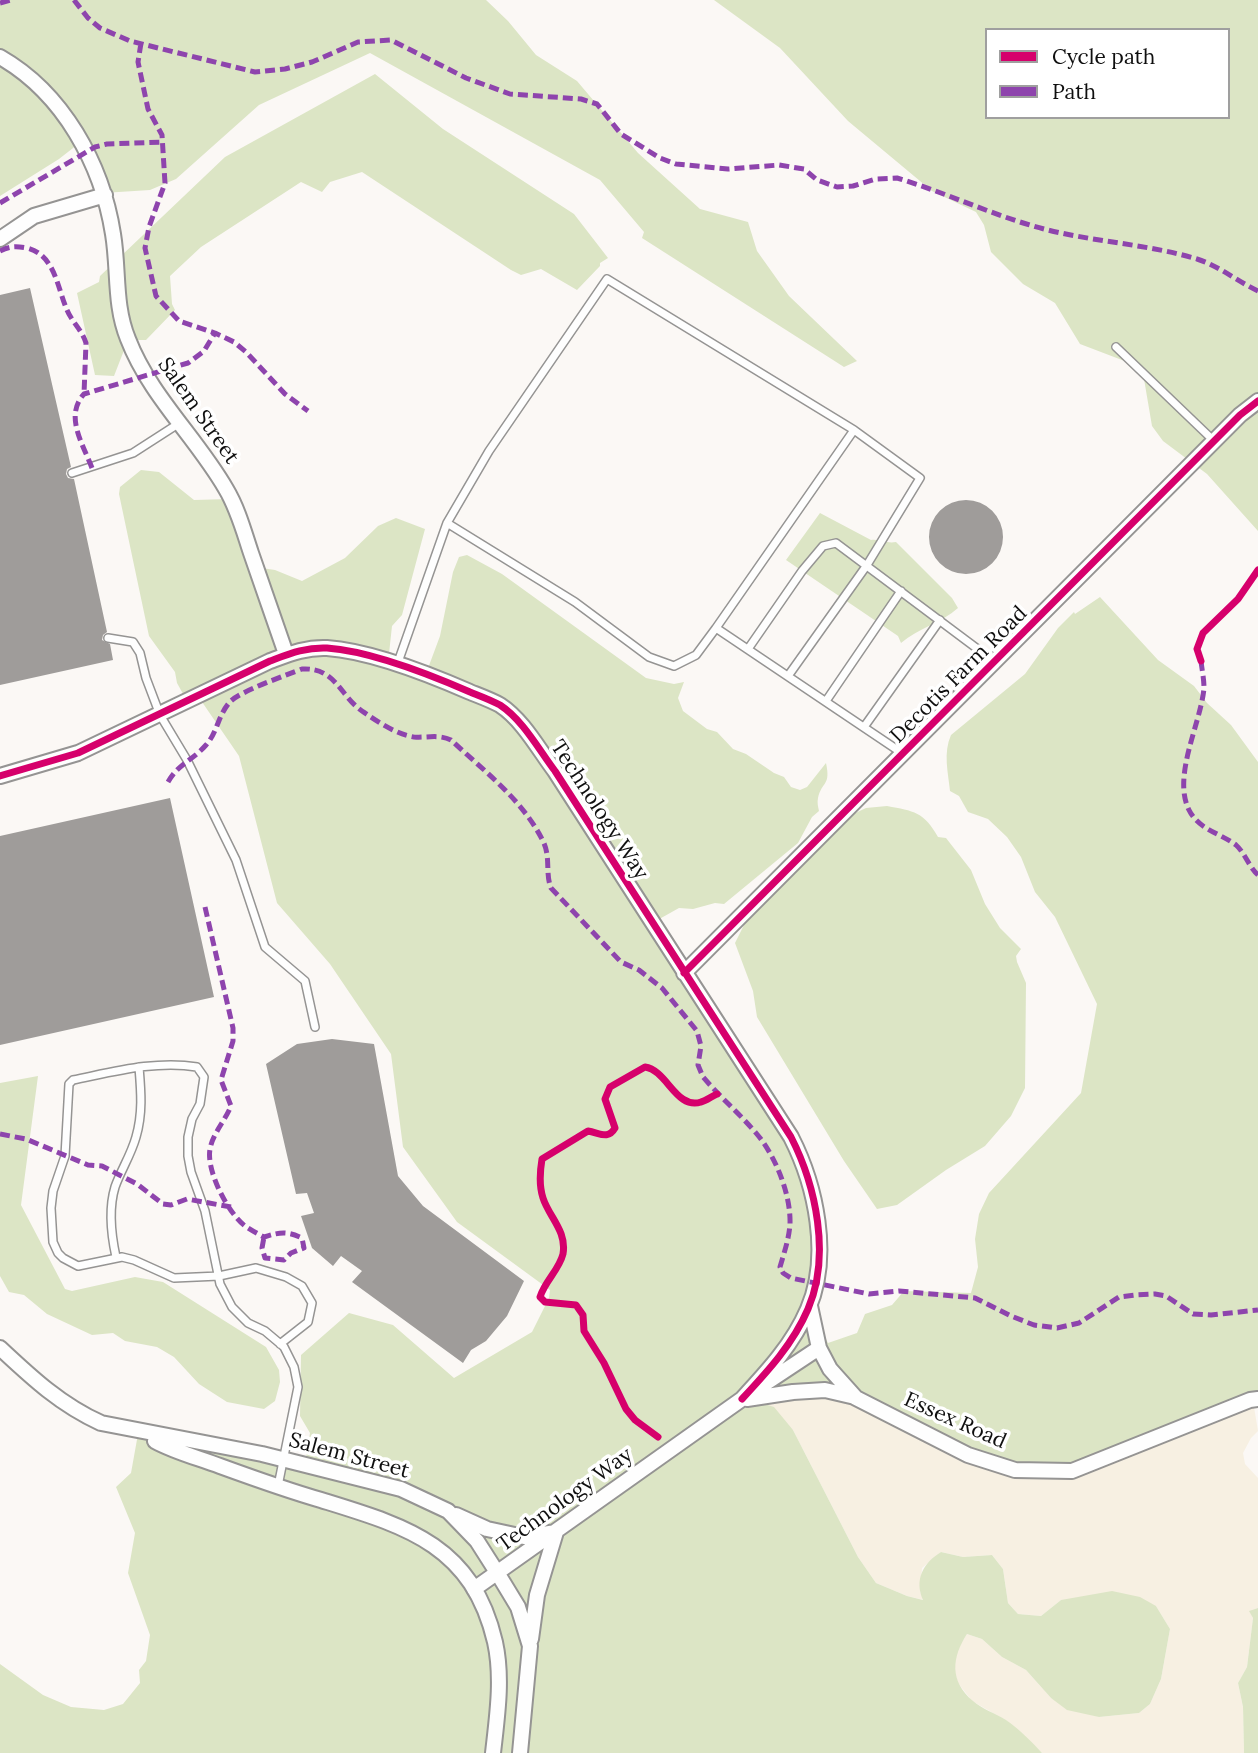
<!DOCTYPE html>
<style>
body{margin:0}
#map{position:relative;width:1258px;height:1753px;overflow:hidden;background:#fbf8f5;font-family:Lora,serif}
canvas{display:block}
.legend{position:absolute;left:985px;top:28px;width:245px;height:91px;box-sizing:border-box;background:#fff;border:2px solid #9f9f9f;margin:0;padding:9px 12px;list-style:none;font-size:21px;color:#0f0f0f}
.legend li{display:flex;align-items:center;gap:14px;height:35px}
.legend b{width:35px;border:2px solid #9f9f9f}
</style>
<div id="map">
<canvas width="1258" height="1753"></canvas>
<ul class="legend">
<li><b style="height:9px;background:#d6006c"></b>Cycle path</li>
<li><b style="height:9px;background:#8e44ad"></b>Path</li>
</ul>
</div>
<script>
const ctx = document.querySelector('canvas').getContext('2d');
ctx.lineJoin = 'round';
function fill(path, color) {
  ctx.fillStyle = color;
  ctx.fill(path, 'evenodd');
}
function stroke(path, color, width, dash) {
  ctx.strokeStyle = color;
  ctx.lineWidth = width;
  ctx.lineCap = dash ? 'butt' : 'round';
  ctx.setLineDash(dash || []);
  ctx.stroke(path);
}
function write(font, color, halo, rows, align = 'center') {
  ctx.font = font + ' Lora,serif';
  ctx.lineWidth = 7;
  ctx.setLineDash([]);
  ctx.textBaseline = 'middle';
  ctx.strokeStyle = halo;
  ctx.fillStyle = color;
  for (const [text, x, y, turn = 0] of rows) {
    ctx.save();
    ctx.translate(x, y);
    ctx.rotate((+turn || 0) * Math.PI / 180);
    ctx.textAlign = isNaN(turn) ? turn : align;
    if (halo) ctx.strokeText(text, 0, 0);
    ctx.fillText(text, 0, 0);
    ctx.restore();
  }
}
fill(new Path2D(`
 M1252,1395L1258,1431L1251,1438L1243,1453L1245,1464L1258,1478V1608L1250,1611L1253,1618L1247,1667L1238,1683L1243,1707L1244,1753H1042L1007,1721L972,1701L958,1683L953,1668L957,1649L967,1634L982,1639L1002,1657L1026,1670L1051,1698L1099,1717L1139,1713L1150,1704L1161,1679L1170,1629L1156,1606L1061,1600L1041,1616L1018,1614L1008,1603L1003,1569L992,1555L963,1557L941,1552L922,1568L920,1592L924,1600L907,1596L876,1583L858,1557L793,1430L743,1397Z`), '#f7f0e2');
fill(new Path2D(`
 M0,0H486L508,21L536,55L577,81L638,153L700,209L748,222L757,251L789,296L857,361L844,367L642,238L644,232L600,180L370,53L259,105L176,179L150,190L103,193L82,141L59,159L0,196Z
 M714,0H1258V531L1207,474L1163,441L1152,426L1144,379L1135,365L1080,344L1055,303L1023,284L991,252L984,225L976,212L932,191L848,121L780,48ZM987,30H1228V117H987Z
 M375,74L443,129L574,214L608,258L600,263V266L577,290L541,269L521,275L511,270L362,172L330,182L322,192L301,182L201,247L170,276L172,304L175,310L146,340H128L114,376L95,375L77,293L99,282L100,276L225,157Z
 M141,470L159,472L194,500L229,499L255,567L275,570L302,581L345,558L378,526L396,518L425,529L402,615L392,626L388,663L427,671L440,636L453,572L459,557L467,555L502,574L646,678L674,684L684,682L678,698L683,711L707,729L717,732L733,749L746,754L774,773L784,777L791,787L800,790L807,787L826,763C831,786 822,781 818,798C817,802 818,807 819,811L812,817L798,843L724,904L715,903L693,909L679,908L654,922L795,1147L813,1203L814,1316L828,1343L857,1333L865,1314L892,1305L904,1291L971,1293L978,1267L975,1239L979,1214L989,1193L1081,1093L1097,1004L1055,917L1035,892L1021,857L1007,837L988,819L968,812L959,796L950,791C948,772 943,753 951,735L1025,674L1058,628L1074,612L1075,614L1100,597L1158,660L1194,686L1207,703L1231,725L1258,762V1392L1125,1447L1045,1473L965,1448L848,1386L743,1397L774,1407L793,1430L858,1557L876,1583L907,1596L923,1600C914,1580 923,1563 941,1552L963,1557L992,1555L1003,1569L1008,1603L1018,1614L1041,1616L1061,1600L1112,1591L1140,1597L1156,1606L1170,1629L1161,1679L1150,1704L1139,1713L1099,1717L1067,1710L1051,1698L1026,1670L1002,1657L982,1639L967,1634C952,1657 949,1681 973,1701C982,1709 995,1713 1006,1720C1019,1729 1031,1741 1042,1753H0V1664L43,1695L71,1707L104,1710L123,1704L140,1683L139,1670L146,1661L150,1635L128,1573L135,1533L116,1487L131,1473L138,1434L304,1470L310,1433L300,1416L301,1355L349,1313L393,1325L454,1378L532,1332L549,1298L550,1290L457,1222L403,1147L391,1054L330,964L277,903L239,756L200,699L187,701L177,683L175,672L149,636L119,494L120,487Z
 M820,513L871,540C881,539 887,544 896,542L952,598L958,608C941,623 919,628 901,643L898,636L786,560Z
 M887,806C914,811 924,812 938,837L946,838L971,870L985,904L1000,928L1021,949L1016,956L1017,962L1026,983L1025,1088L1011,1116L985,1146L946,1170L897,1205L877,1209L844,1161L757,1017L753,991L735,943L750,913L849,816L866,808Z
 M38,1076L21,1205L65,1289L72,1291L135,1277L163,1282L266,1347L279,1370L280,1382L275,1401L264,1409L227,1402L199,1384L174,1357L157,1347L125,1341L113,1333L92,1335L47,1314L24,1295L9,1292L0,1276V1083Z
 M1258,1608V1753H1244L1243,1707L1238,1683L1247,1667L1253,1618L1249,1611Z`), '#dce5c5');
fill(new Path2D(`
 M30,288L71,467L67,469L66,474L68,478L74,479L107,632L103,635L102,640L110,644L113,660L0,685V295Z
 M929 537a37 37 0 1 1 74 0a37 37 0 1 1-74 0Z
 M170,798L214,997L0,1045V836Z
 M332,1039L374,1044L398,1176L423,1206L524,1281L507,1316L486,1341L471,1350L463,1363L352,1282L362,1271L341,1256L333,1266L312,1248L301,1216L314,1213L307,1193L296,1194L266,1064L297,1044Z`), '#9f9c9a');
const service = new Path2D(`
 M1116,347L1214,441
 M72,473L133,453L178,424
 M447,523L575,602L649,657L674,666L696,655L716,628L902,753
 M716,628L854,430L920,478L867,565L788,676
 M108,638L133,642L140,653L146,678L160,715L187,760L236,860L265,947L305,981L315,1027
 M748,649L802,571L823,546L836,543L995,662
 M397,665L447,523L489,451L607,279L854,430
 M826,701L901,591
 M864,727L940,620
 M116,1257C111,1234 108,1210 115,1187C121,1170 131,1155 136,1137C143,1113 141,1091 139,1067
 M278,1486L298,1387L294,1367L284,1347L265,1331L248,1323L232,1307L220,1284L205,1211L191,1172L188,1156V1137L192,1119L200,1104L204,1077L197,1067C156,1060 113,1072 73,1080L69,1084L65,1156L53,1191L51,1208L53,1242L58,1253L63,1258L78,1266L122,1257L134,1260L174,1278L219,1276L256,1268L286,1277L302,1286L312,1303L308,1322L280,1344`);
const minor = new Path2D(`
 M0,57C63,93 102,164 113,234C119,270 114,305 128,339C150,396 196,437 226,489C238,509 244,532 251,553C263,587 274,620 286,654
 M0,239L34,216L105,195
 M0,776L78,753L270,661C289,654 306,647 327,648C369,651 431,675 470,692C480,696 491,700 500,705C523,720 539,750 555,771L791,1137C816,1186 831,1256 808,1309C793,1344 768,1371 742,1399
 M684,973L1240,415L1258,401
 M810,1306L819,1348L830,1369L856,1398L968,1455L1015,1470L1072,1471L1250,1400L1258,1399
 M0,1348C32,1378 61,1405 101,1423L262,1454L401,1489L448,1511L477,1541L498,1574L518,1607L530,1646L520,1753
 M747,1399L793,1392L825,1390L855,1397
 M155,1441C175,1452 199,1458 220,1466C253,1478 286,1490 321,1500C405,1526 472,1544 495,1642C503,1678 497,1717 493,1753
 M456,1515L487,1529L524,1537L556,1532L537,1595L531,1639
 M474,1589L742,1399L819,1348`);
stroke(service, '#959493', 10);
stroke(minor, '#959493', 18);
stroke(service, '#fefefe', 7);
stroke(minor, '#fefefe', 14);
stroke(new Path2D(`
 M74,0L88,18L100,28L130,41L255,72L285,69L312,62L358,42L391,40L466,78L510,94L581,99L597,104L621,134L660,158L676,164L728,169L779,165L804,169L817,180L837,187L853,186L876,179L897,178C947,193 994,216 1044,229C1094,242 1147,244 1197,259C1219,266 1237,281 1258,291
 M0,3L11,0
 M141,43L138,62L148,109L162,135L165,183L149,227L145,248L156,296L179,321L215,333L234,342L246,352L285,394L308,411
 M0,203L95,147L107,144L163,142
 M0,251C10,246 16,246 27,248C55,255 57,287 67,310C72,322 82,330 86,343L84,394
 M92,468C83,444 64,416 84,394L188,363L204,351L215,333
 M1201,661C1202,670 1204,679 1204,688C1201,723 1172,776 1189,810C1199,830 1220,833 1236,845C1245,853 1249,867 1258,875
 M168,782C179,763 192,761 206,745C217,733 218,716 229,703C237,692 287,675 302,669C337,667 340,698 365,713C378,722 398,735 414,737C427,738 438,734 451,740C484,771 522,799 543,841C551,857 545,873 551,888L621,962L639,970L662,988L697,1031L701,1046L698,1065L703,1077C720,1097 739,1113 756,1133C775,1155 791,1194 790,1224C789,1239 784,1253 780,1267L783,1273L791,1278L869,1294L899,1291L975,1298L1011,1316L1034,1325L1057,1328L1079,1323L1119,1297L1135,1295L1155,1294L1166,1296L1193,1314L1211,1315L1258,1310
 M205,907L233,1028V1041L221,1080L231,1106C225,1121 213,1133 210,1149C206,1171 228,1213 245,1226C251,1230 258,1234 264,1237C280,1232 287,1231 302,1238L304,1248L291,1253L284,1260L265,1258L262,1248L264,1237
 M0,1134L26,1139L88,1165L102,1166L137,1184L163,1204L171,1205L187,1199L231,1207`), '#8e44ad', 5, [10, 5]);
stroke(new Path2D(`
 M1201,661L1197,649L1203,633L1238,599L1258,570
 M0,776L78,753L270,661C289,654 306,647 327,648C369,651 431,675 470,692C480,696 491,700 500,705C523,720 539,750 555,771L791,1137C816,1186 831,1256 808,1309C793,1344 768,1371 742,1399
 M684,973L1240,415L1258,401
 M658,1437L635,1420L626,1409L604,1363L584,1331L583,1315L576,1305L545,1302L540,1297C545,1281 559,1270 563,1254C567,1231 549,1217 543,1198C539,1186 540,1171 542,1159L588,1131C600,1133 608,1140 615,1128L605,1099L610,1087L645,1067C667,1070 676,1110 701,1102C706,1101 712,1096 717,1094`), '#d6006c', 7);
write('21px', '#0f0f0f', '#fff', [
 ["Salem Street",198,411,55],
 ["Decotis Farm Road",959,675,-45],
 ["Technology Way",599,810,57],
 ["Essex Road",955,1421,24],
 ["Salem Street",349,1456,15],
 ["Technology Way",565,1500,-36]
]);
</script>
